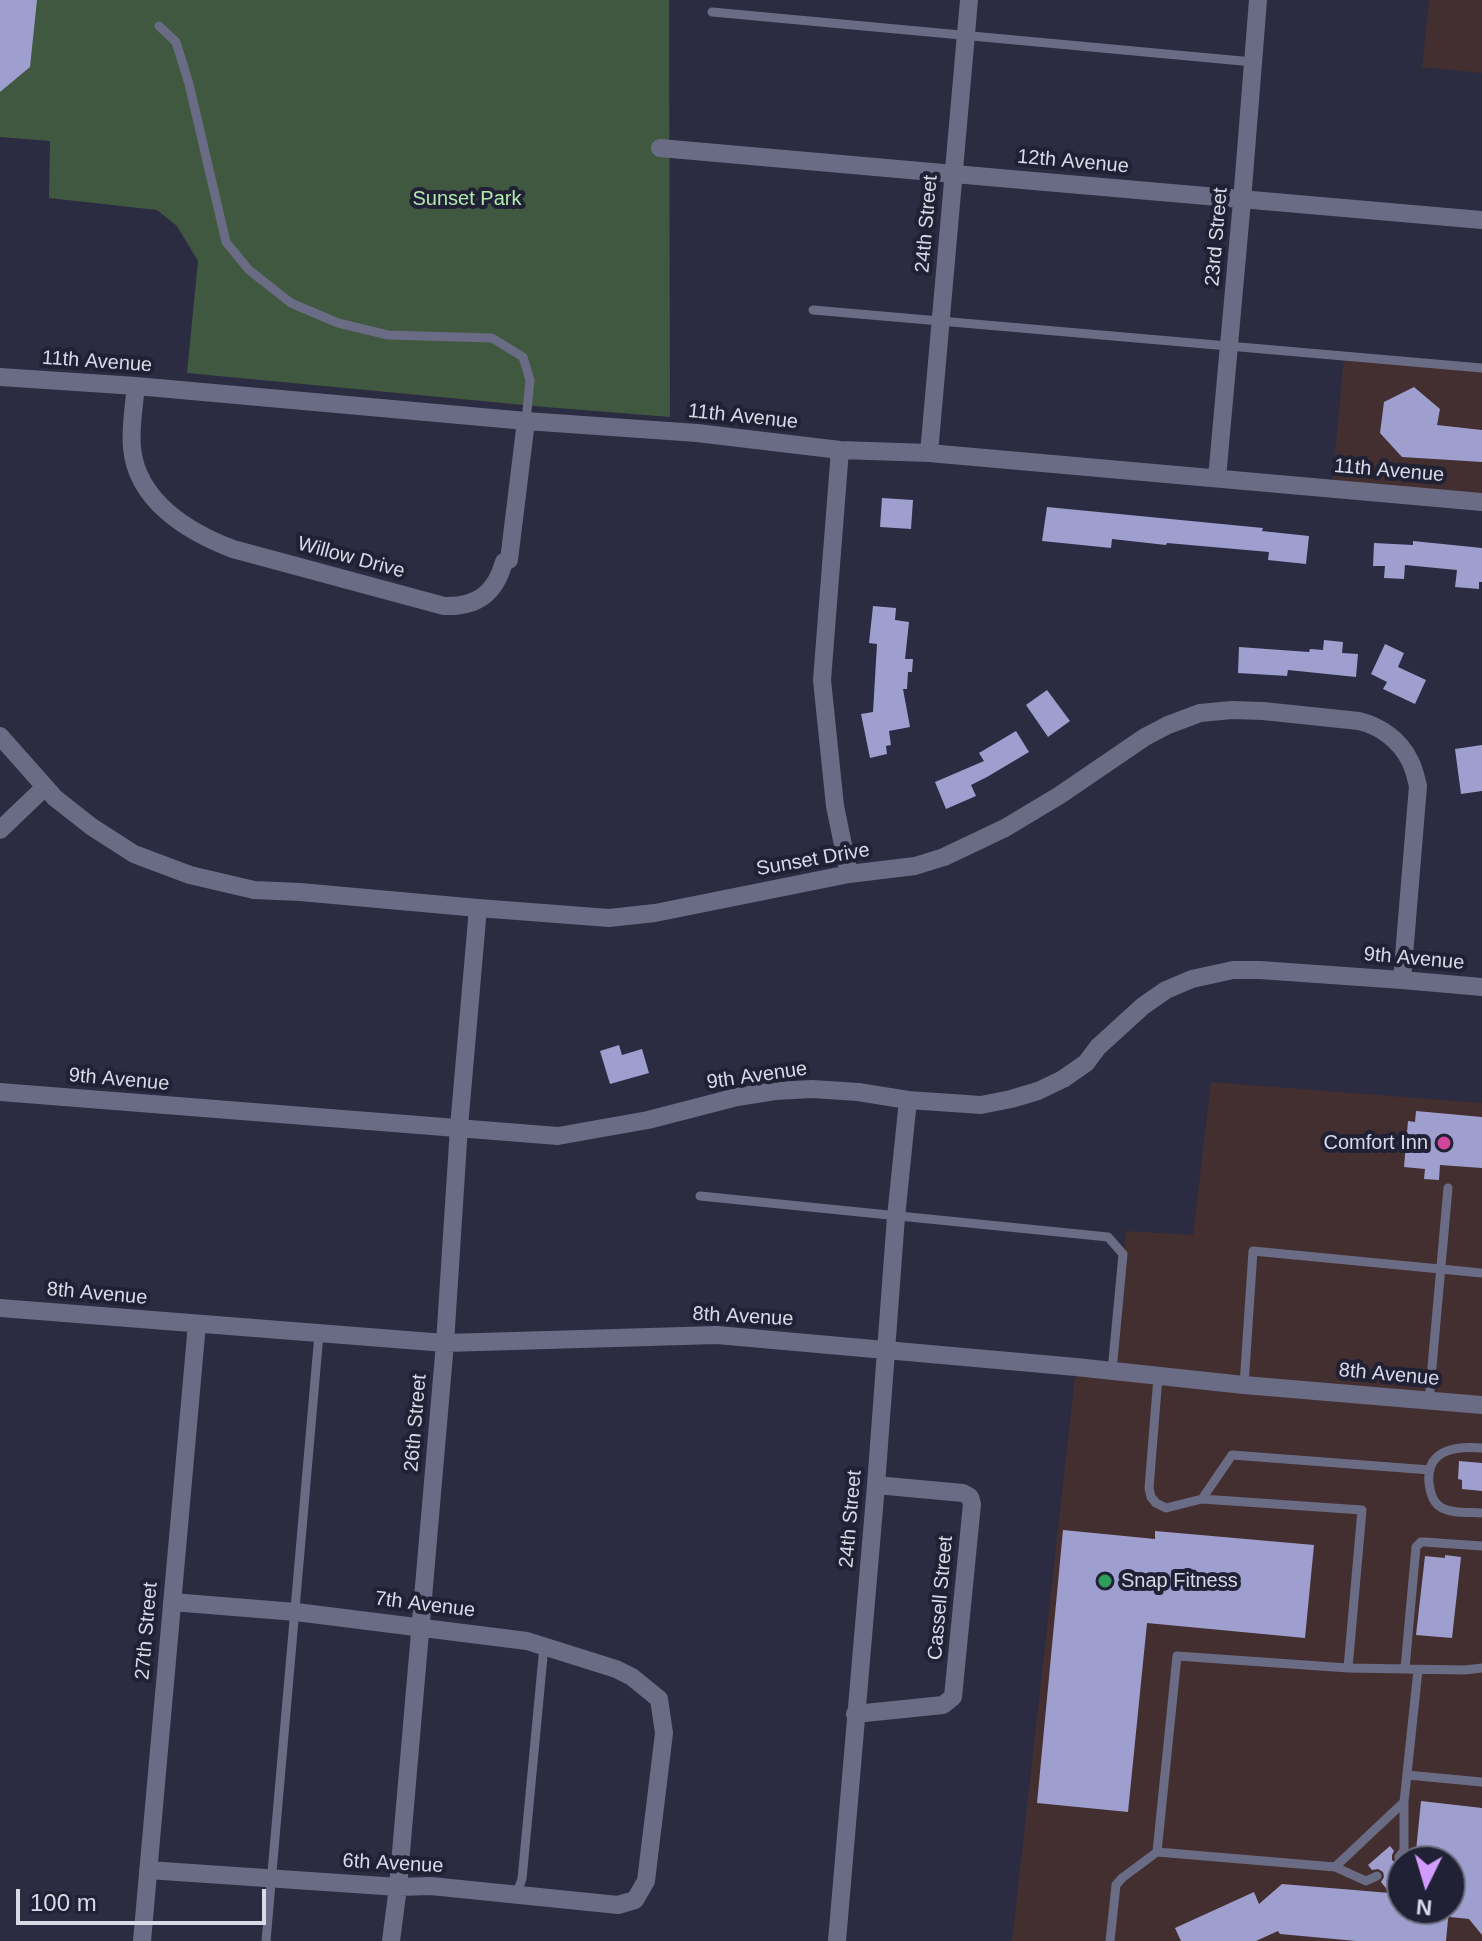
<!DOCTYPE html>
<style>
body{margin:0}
#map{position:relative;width:1482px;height:1941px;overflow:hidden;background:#2b2b41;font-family:Helvetica,sans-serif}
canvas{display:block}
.north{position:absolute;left:1386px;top:1845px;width:80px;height:80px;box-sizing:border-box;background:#212136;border:2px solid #6b6b7d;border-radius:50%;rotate:185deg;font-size:22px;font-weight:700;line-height:32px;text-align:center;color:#d9d9e8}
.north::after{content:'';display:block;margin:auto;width:28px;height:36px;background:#d29cfd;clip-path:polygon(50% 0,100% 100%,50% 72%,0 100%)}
.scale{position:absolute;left:16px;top:1889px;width:250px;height:36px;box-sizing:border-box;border:4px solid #d9d9e8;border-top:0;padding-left:10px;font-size:24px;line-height:28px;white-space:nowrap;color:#d9d9e8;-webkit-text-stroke:6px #212136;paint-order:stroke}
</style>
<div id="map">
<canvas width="1482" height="1941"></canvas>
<div class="north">N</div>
<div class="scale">100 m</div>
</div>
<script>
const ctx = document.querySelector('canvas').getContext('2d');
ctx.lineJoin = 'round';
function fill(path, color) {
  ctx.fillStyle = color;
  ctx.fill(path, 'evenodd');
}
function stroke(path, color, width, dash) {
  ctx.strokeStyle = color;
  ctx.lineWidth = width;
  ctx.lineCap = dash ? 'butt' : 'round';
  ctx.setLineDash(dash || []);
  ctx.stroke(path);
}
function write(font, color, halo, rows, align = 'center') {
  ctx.font = font + ' Helvetica,sans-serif';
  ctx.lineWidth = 8;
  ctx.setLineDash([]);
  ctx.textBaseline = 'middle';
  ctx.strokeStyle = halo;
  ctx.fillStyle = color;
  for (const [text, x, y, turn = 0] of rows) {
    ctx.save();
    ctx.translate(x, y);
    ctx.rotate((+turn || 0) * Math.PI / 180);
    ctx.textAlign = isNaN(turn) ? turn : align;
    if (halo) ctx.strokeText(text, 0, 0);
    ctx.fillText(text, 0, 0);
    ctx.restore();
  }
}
fill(new Path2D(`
 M1429,0H1482V73L1422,67Z
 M1344,355L1482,367V502L1332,488Z
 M1211,1082L1482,1103V1941H1012L1076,1367L1112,1371L1126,1231L1193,1235ZM1402,1861H1450V1909H1402Z`), '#432f2f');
fill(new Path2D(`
 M0,0H669L670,417L545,407L187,373L198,261L177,226L157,210L49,198L50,141L0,137Z`), '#40583f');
fill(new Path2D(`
 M0,0H37L30,67L0,92Z
 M1414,387L1440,409L1437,425L1482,430V462L1402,457L1380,433L1384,402Z
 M882,498L913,500L911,529L880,527Z
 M1047,507L1263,528L1262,531L1309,536L1306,564L1268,560L1269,552L1167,543L1166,545L1112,539L1111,548L1042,541Z
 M1413,541L1482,548V582H1479V589L1455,587L1457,570L1405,565L1404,579L1384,578L1385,566H1373L1374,543L1413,545Z
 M873,606L896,608L895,620L909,622L905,659H913L912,672H908L907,689H903L910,727L889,731L891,745L886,746L887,754L870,758L861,714L873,712L877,644L869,643Z
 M1324,640L1343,642L1342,653L1358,654L1356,677L1288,670L1287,676L1238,673L1239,647L1309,652L1310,649L1323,650Z
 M1385,644L1404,653L1398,667L1426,680L1415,704L1383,689L1387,682L1371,674Z
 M1047,690L1070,721L1048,737L1026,705Z
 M1016,731L1029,752L987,777L971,785L976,796L946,809L935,782L984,761L979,753Z
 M1482,745V791L1461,794L1455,749Z
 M619,1045L622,1055L642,1049L649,1073L610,1084L600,1051Z
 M1416,1111L1482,1117V1168L1440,1165L1439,1180L1424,1179L1425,1169L1404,1167L1408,1121L1415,1122Z
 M1459,1461L1482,1463V1491L1462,1489V1480L1458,1479Z
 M1063,1530L1155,1539V1531L1314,1545L1305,1638L1147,1623L1128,1812L1037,1803Z
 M1445,1555L1461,1557L1452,1638L1416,1635L1425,1556L1445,1558Z
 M1421,1801L1482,1808V1935L1469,1919L1450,1917V1861H1415Z
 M1390,1846L1394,1851L1392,1855V1860L1397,1864H1402V1909H1449L1446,1941H1356L1280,1934L1278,1931L1256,1941H1181L1175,1928L1254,1892L1259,1904L1282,1884L1390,1893L1381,1882L1384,1877L1383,1872L1378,1869L1372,1870L1368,1865Z`), '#9e9fcf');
stroke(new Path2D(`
 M712,12L1253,62
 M159,26L176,42L189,84L226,242L249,270L291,303L338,323L388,335L492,338L523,357L530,380L526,421
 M813,310L1482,368
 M700,1196L1108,1237L1123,1254L1112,1371
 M1158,1377L1149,1488L1151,1497L1156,1503L1166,1508L1202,1499L1362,1510L1348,1668
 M1244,1385L1253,1251L1482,1273
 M1429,1400L1448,1188
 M1482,1448C1456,1446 1426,1449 1429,1483C1430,1491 1432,1501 1439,1506C1449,1514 1470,1512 1482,1513
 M1202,1499L1232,1455L1430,1470
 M1405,1668L1416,1547L1421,1542H1424L1482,1546
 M1407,1775L1482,1782
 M1157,1852L1177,1656L1348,1668L1465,1670L1482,1668
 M1399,1857L1404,1851V1802
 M1335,1867L1366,1881L1377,1876
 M516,1895L522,1879L544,1646
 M266,1941L319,1334
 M1110,1941L1116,1885L1122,1878L1157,1852L1335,1867L1404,1802L1418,1670`), '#6a6b84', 9);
stroke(new Path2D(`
 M660,148C934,171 1208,198 1482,220
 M0,377L136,386L526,421L697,433L840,450L929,453L1482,502
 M136,386C134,406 130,428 132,448C137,501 188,532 233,549L444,606C477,607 495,594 504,562L509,560L526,421
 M840,450L822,680L835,806L849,874
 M929,453L969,0
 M1217,478L1242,201L1258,0
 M0,736L55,798L92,827L134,854L190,875L254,890L300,892L478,908L609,918L655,913L849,874L915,866L944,857L1005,828L1060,795L1145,737L1168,725L1200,713L1232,710L1263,711L1359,721C1380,726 1400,740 1410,761C1414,768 1416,778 1418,786L1402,980
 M0,830L45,787
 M0,1092L558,1136L648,1120L737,1097L775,1091L812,1089L858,1092L908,1100L981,1105L1011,1099L1038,1091L1063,1079L1086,1063L1098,1047L1143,1006L1166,990L1192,979L1233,970H1260L1402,980L1482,987
 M0,1308L445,1343L717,1335L1076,1367L1244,1385L1482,1405
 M855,1714L943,1705L953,1697L972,1504L970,1497L963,1493L876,1485
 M148,1870L398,1887L431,1886L618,1905L635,1900L646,1881L664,1733L659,1699L632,1677L616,1669L527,1641L296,1612L172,1602
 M142,1941L197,1324
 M391,1941L398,1887L445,1343L459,1127L478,908
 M837,1941L876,1485L896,1217L908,1100`), '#6a6b84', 18);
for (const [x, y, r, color] of [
 [1444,1143,8,"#d1479c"],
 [1105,1581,8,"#2e9e5b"]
]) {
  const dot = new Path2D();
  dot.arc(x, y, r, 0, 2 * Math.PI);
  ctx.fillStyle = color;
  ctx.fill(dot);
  stroke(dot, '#212136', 3);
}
write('20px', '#d9d9e8', '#212136', [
 ["12th Avenue",1073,162,5],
 ["24th Street",927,224,-85],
 ["23rd Street",1217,237,-85],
 ["11th Avenue",97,362,4],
 ["11th Avenue",743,417,6],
 ["11th Avenue",1389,471,5],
 ["Willow Drive",351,558,15],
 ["Sunset Drive",813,860,-10],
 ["9th Avenue",1414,959,5],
 ["9th Avenue",757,1076,-8],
 ["9th Avenue",119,1080,5],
 ["8th Avenue",97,1294,5],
 ["8th Avenue",743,1317,3],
 ["8th Avenue",1389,1375,5],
 ["26th Street",416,1423,-85],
 ["24th Street",851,1519,-85],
 ["Cassell Street",941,1598,-85],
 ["7th Avenue",425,1605,7],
 ["27th Street",147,1631,-85],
 ["6th Avenue",393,1864,3]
]);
write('20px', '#b2eaae', '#212136', [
 ["Sunset Park",467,199]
]);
write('20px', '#d9d9e8', '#212136', [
 ["Comfort Inn",1428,1143],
 ["Snap Fitness",1121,1581,"left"]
], 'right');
</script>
